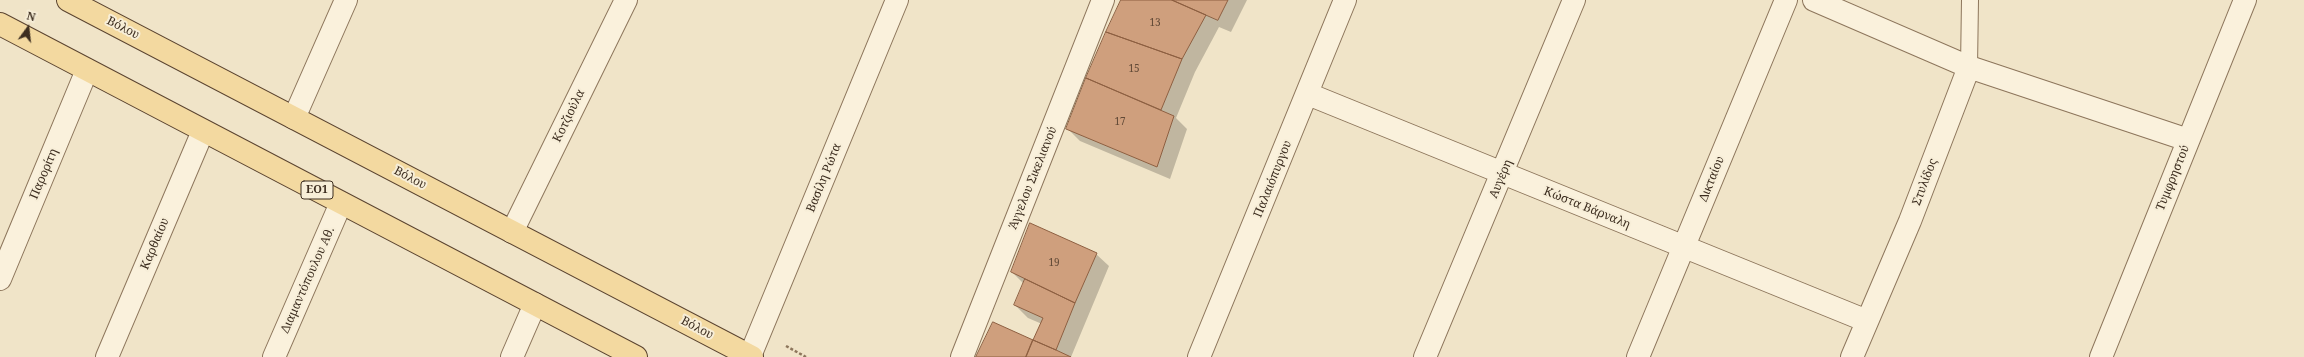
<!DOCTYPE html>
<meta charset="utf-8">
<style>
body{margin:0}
#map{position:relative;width:2304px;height:357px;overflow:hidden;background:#f0e4c8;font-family:"Noto Serif",serif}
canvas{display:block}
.north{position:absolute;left:8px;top:8px;width:40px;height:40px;-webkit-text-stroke:3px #f7eed8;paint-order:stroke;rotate:15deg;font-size:11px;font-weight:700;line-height:16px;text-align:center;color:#3d2e20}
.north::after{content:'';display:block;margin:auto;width:14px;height:18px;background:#3d2e20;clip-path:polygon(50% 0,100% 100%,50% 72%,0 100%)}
</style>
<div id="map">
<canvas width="2304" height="357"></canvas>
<div class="north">N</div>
</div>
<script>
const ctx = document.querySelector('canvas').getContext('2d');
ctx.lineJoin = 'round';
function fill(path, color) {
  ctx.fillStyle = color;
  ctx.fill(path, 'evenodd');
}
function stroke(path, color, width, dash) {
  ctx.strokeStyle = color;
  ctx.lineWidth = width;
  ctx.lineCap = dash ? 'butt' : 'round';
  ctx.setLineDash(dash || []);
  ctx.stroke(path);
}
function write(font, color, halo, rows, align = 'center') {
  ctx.font = font + ' "Noto Serif",serif';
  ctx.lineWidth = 4;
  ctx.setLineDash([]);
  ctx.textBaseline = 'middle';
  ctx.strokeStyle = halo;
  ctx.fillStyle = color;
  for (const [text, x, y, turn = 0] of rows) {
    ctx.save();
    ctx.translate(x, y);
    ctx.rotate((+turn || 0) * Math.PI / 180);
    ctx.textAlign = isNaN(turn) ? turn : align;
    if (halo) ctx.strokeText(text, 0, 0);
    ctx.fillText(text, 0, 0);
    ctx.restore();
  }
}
fill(new Path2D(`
 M1121,0H1247L1231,32L1219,27L1195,72L1176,118L1187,129L1170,179L1080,141L1067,128Z
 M1096,254L1109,266L1071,357H978L1033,341L1042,324L1028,318L1015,305L1024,284L1012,272Z`), '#0003');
const building = new Path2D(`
 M1121,0H1172L1206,15L1182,59L1106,32Z
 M1172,0H1228L1218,20Z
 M1106,32L1182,59L1161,110L1086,78Z
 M1086,78L1174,116L1157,167L1066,129Z
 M1030,223L1097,253L1075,303L1011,272Z
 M1025,279L1075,303L1056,350L1033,340L1043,318L1014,305Z
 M993,322L1033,340L1026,357H976Z
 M1033,340L1056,350L1071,357H1026Z`);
fill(building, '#cf9f7d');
stroke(building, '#8d5f41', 1);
const service = new Path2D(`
 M1969,67L1970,0`);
const minor = new Path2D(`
 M1814,0L1969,67L2188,140
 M1308,94L1867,321
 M294,118L346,0
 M512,232L626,0
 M0,279L87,70
 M750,356L897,0
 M107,357L203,131
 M274,357L341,203
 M512,357L535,304
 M962,357L1103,0
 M1199,357L1345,0
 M1425,357L1574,0
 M1638,357L1786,0
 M1852,357L1910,221L1969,67
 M2101,357L2245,0`);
const primary = new Path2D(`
 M68,0L752,357
 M0,24L636,357`);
stroke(service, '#8d765c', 18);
stroke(minor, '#8d765c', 24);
stroke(primary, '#5b4430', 24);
stroke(new Path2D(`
 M786,346L806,357`), '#8d765c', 2.5, [3, 2]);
stroke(service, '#faf1dc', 16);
stroke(minor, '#faf1dc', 22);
stroke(primary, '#f3d9a0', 22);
write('10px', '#624a37', null, [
 ["13",1155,23],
 ["15",1134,69],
 ["17",1120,122],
 ["19",1054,263]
]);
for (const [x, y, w] of [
 [317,190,32]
]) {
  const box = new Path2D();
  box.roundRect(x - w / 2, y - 9, w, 18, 3);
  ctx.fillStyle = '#f7eed8';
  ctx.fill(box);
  stroke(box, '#3d2e20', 1);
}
write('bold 11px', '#3d2e20', null, [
 ["ΕΟ1",317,190]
]);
write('12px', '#3d2e20', '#f7eed8', [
 ["Βόλου",123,28,27],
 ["Κοτζιούλα",569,116,-64],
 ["Παρορίτη",44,174,-67],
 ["Βόλου",410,178,28],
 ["Βασίλη Ρώτα",824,178,-68],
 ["Άγγελου Σικελιανού",1033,178,-68],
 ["Τυμφρηστού",2173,178,-68],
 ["Παλαιόπυργου",1273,179,-68],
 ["Αυγέρη",1501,179,-67],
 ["Δικταίου",1712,179,-68],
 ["Στυλίδος",1925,182,-69],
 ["Κώστα Βάρναλη",1587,208,22],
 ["Καρθαίου",155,244,-67],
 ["Διαμαντόπουλου Αθ.",308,280,-66],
 ["Βόλου",697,328,28]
]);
</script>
